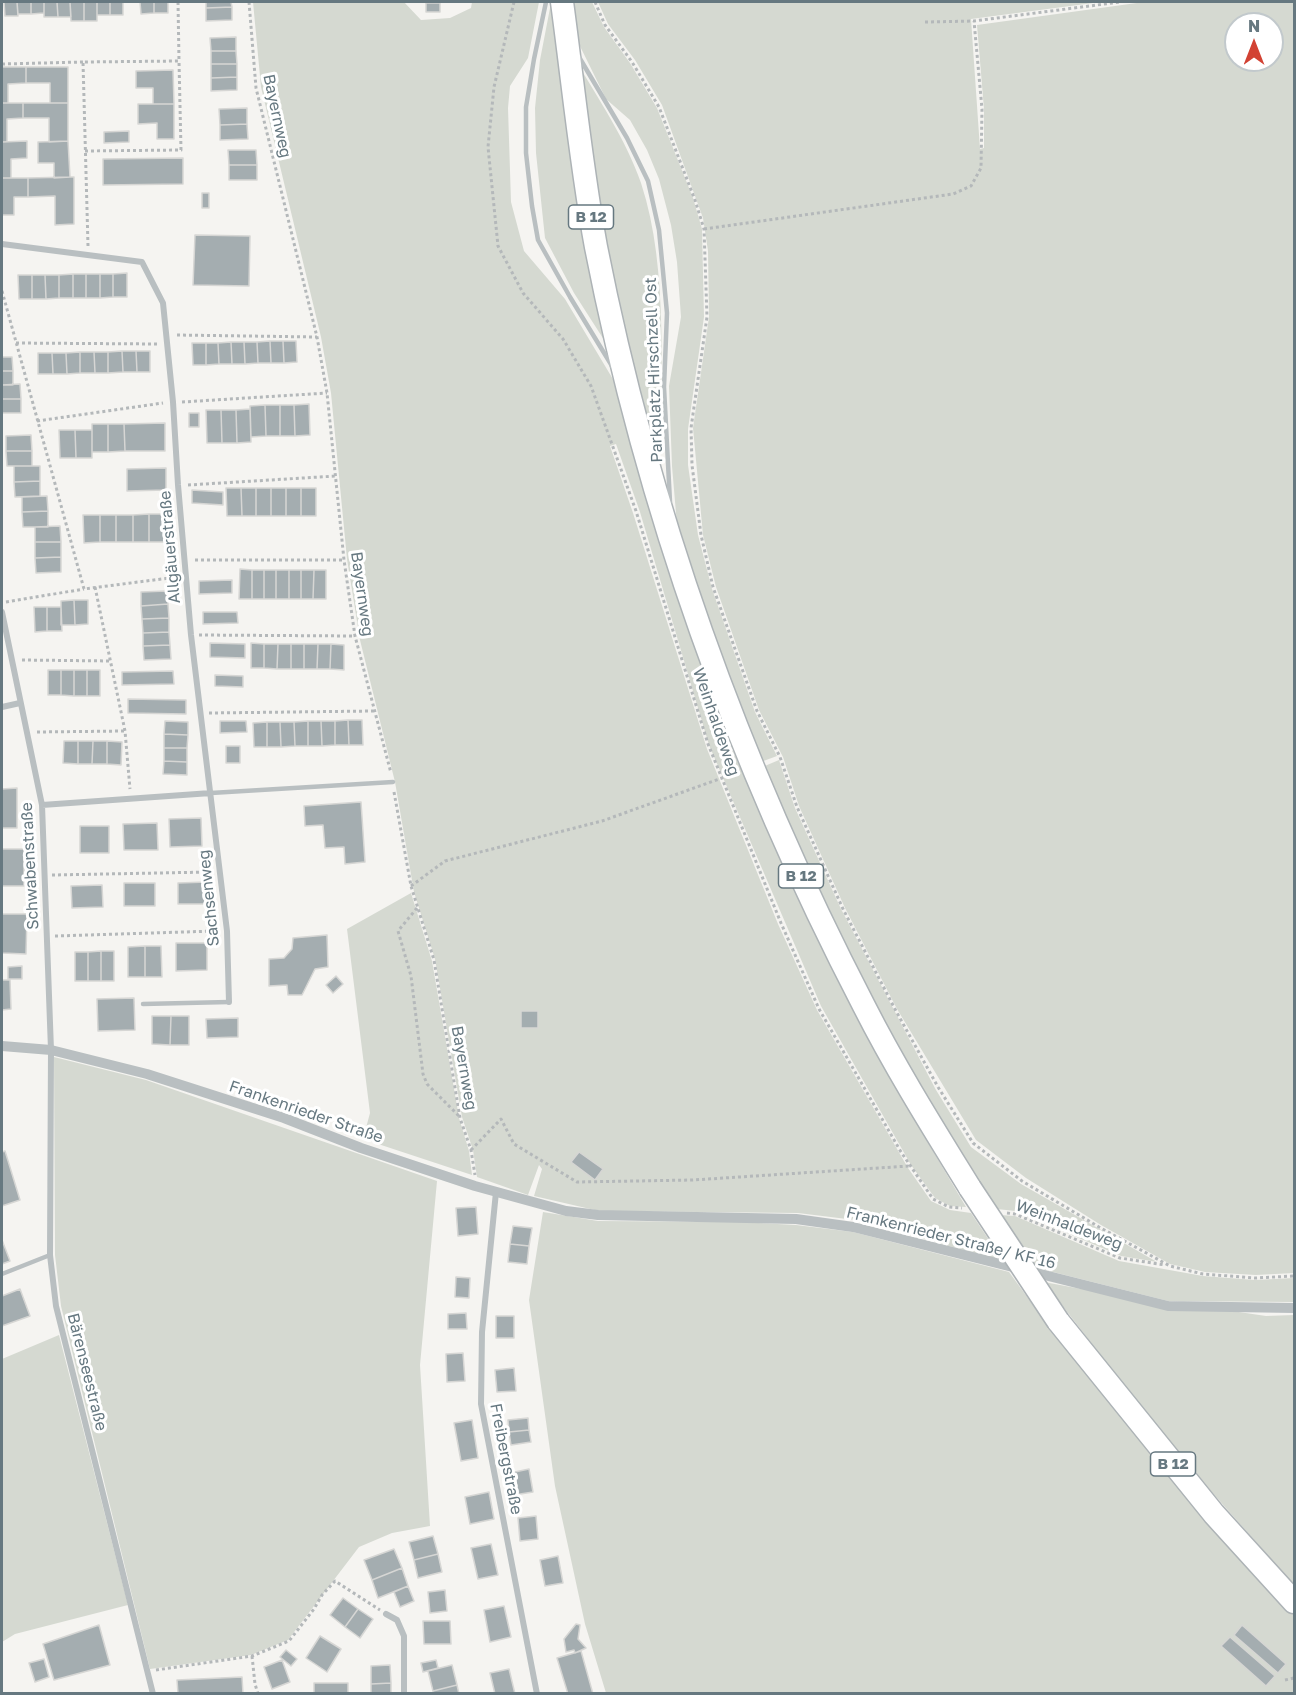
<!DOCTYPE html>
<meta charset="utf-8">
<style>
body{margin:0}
#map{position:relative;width:1296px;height:1695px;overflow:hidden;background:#f5f4f1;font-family:"Golos Text",sans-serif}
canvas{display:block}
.frame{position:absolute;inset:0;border:3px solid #667880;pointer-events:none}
.north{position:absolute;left:1224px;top:12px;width:60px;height:60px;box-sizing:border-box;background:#fff;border:2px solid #c2c9cc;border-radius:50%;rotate:0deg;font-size:16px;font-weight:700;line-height:24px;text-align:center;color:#667880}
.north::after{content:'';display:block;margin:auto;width:21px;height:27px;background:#d24233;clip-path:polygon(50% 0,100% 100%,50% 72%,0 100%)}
</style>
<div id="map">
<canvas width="1296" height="1695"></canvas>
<div class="frame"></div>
<div class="north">N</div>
</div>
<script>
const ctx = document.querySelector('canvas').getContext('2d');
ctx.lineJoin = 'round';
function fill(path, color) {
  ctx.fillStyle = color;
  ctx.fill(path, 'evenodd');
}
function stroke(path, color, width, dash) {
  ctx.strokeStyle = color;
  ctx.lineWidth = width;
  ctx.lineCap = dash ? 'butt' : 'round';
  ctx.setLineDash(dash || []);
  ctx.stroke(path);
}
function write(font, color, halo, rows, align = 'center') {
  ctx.font = font + ' "Golos Text",sans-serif';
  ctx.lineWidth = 6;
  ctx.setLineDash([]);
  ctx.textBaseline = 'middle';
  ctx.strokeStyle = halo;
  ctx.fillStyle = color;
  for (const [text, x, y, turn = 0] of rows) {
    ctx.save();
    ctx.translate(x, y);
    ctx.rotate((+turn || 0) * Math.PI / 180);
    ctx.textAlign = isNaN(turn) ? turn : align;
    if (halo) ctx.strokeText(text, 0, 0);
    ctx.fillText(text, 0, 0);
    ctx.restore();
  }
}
fill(new Path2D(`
 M253,2H404L421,20L450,18L471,8L472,2H539L528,58L510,86L508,108L511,202L524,251L565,299L623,396L670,571L727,738L789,875L856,1011L904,1102L966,1207L950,1206L935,1198L911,1165L821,1006L709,745L640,512L616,444L610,446L633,513L707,749L778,924L817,1010L908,1168L931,1201L950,1210L971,1213L1003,1261L855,1220L798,1213L599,1211L534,1196L542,1169L539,1165L528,1195L477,1177L473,1150L462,1117L435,959L414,892L395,782L360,640L347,559L331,393L321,337L261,87Z
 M569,2H592L604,27L630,63L657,108L693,198L702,229L704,317L688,429V465L698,535L712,589L755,712L777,756L758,763L718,662L677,525L672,466L669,386L681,317L677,262L671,225L659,179L647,150L630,120L606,99L575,36Z
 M598,2H1101L971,19L980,149L984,148V109L977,25L1144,2H1294V1273L1256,1275L1205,1272L1170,1264L1101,1225L1026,1178L976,1140L897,1009L845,908L799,806L783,757L759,710L716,587L703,535L693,428L709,317L708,251L703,218L662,105L635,60L608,24ZM1236,24H1272V60H1236Z
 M551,3L606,343L574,293L545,238L536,153L535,108L540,60Z
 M575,59C598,99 626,139 641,183C670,270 660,387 660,478L622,329Z
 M779,760L795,808L841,909L936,1090L971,1147L1021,1184L1157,1262L1121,1256L1015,1211L997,1209L977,1182L873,1005L760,768Z
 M411,893L432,961L459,1118L469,1151L472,1175L363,1139L370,1113L347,929Z
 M54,1057L146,1080L437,1181L420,1365L430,1526L392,1533L359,1547L288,1640L251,1655L150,1669L61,1306L55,1255Z
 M543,1212L598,1221L740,1222L796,1225L853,1232L1009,1272L1049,1327L1208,1521L1294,1614V1693H606L585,1624L555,1486L529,1300Z
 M1000,1215L1015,1216L1119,1261L1203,1276L1255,1280L1294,1278V1302L1168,1301L1037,1268Z
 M1044,1282L1076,1288L1266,1316L1294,1315V1585L1172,1447Z
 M59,1335L128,1605L15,1634L2,1642V1359Z`), '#d5d9d1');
const building = new Path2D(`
 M4,2H17L18,16H5Z
 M17,2H31V14H18Z
 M31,2H44V13L31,14Z
 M44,2H57L58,17H44Z
 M57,2H70L71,17H58Z
 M70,2H84V21H71Z
 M84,2H97V21H84Z
 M97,2H110V15H97Z
 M110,2H123V15H110Z
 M140,2H154V13L141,14Z
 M154,2H168V13H154Z
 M206,2H231L232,7L206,8Z
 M426,3H440V12H426Z
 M232,7V20L206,21V8Z
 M236,37V51H211L210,38Z
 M211,51H236L237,64H211Z
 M211,64H237V77L211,78Z
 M2,67H26V83L8,84V103H2Z
 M26,67H68V103H50V83H26Z
 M173,70L174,104H153V88H136V71Z
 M237,77V90L211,91V78Z
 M2,103H23V118L7,119V142H2Z
 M23,103H68V141L49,142V118H23Z
 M138,104H174V139H157V123L138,124Z
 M247,108V124L220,125L219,109Z
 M247,124L248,139L220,140V125Z
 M129,131V142L104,143V132Z
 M27,141V158L11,159V178H2V142Z
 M68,141L70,177L54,178V163H38V142Z
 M228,150H256L257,165H229Z
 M183,158V184L103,185V159Z
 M229,165H257V180H229Z
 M70,177H74V224L55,225V196L28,197V178Z
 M2,178H28V197H14V215H2Z
 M202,193H209V208H202Z
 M195,235L250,236L249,286L193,285Z
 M127,273V297H113V274Z
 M73,274H86V298H73Z
 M73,274V298H59V275Z
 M86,274H100V298H86Z
 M100,274H113V297L100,298Z
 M18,275H32V299H19Z
 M32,275H45L46,299H32Z
 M45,275H59V298L46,299Z
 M270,341H283L284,363H271Z
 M270,341L271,363H258L257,342Z
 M283,341H296L297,362L284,363Z
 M231,342L232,364H219L218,343Z
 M231,342H244L245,364H232Z
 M244,342H257L258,363L245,364Z
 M192,343H206V365H193Z
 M206,343H218L219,364L206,365Z
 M122,351H136L137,372H123Z
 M122,351L123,372L108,373V352Z
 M136,351H150V372H137Z
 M80,352V373L67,374L66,353Z
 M80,352H94L95,373H80Z
 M94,352H108V373H95Z
 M38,353H52L53,374H38Z
 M52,353H66L67,374H53Z
 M2,357H12L13,371H2Z
 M2,371H13V385H2Z
 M20,384L21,399H2V385Z
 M2,399H21V413H2Z
 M309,404L310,435L295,436L294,405Z
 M265,405L266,436L251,437L250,406Z
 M265,405H280V436H266Z
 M280,405H294L295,436H280Z
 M250,409L251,442L237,443L236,410Z
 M206,410H221L222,443H207Z
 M221,410H236L237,443H222Z
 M189,413H199V427H189Z
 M165,423V451H125L124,424Z
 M92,424H108V452H92Z
 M108,424H124L125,451L108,452Z
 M59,430H75L76,458H60Z
 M75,430H92V458H76Z
 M31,435L32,451H6V436Z
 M6,451H32V466H7Z
 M14,466H40V481L14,482Z
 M166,468V490L127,491V469Z
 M40,481V496L15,497L14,482Z
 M226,488H241L242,516H227Z
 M241,488H256V516H242Z
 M256,488H271V516H256Z
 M271,488H286V516H271Z
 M286,488H301V516H286Z
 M301,488H316V516H301Z
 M192,490L223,492V505L192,503Z
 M47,496L48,511L22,512V497Z
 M48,511V527H23L22,512Z
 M149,514V542H133V515Z
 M149,514H165L166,542H149Z
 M83,515H100V542L84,543Z
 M100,515H116V542H100Z
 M116,515H133V542H116Z
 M60,526L61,542H35V527Z
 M35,542H61V557L35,558Z
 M61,557V572L36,573L35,558Z
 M240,569L252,570V599H239Z
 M252,570H264V599H252Z
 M264,570H276V599H264Z
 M276,570H289V599H276Z
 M289,570H301V599H289Z
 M301,570H314L313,599H301Z
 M314,570H326V599H313Z
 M232,580V593L199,594V581Z
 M167,591L168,604L141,606V592Z
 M74,600H88V624L75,625Z
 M74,600L75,625H61V601Z
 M168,604L169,618L142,619L141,606Z
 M34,607H47V631L35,632Z
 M47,607H61L62,631H47Z
 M203,612H237L238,623L203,624Z
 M169,618V632L143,633L142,619Z
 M169,632L170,645L143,646V633Z
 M210,643L245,644V658L210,657Z
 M251,643L264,644V668H251Z
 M264,644H278L277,669L264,668Z
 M278,644H291V669H277Z
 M291,644H304V669H291Z
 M304,644H318L317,669H304Z
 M318,644H331L330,669H317Z
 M331,644L344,645V670L330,669Z
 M170,645L171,659L144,660L143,646Z
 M48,670H61V695H48Z
 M61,670H74V696L61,695Z
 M74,670H87V696H74Z
 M87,670H100V696H87Z
 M173,671L174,684L122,685V672Z
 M215,675L243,676V687L215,686Z
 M128,699L186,700V714L128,713Z
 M348,720L349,745H335V721Z
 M348,720H362L363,745H349Z
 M165,721L188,722V735L164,734Z
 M220,721H246L247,732L220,733Z
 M308,721V746H295L294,722Z
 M308,721H321L322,746H308Z
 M321,721H335V745L322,746Z
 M267,722V747H254L253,723Z
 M267,722H280L281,747H267Z
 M280,722H294L295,746L281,747Z
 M164,734L188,735L187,748H164Z
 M64,741H78V764L63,763Z
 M78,741H93L92,764H78Z
 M93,741H107V764H92Z
 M107,741L122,742L121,765L107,764Z
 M226,746H240V763H226Z
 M164,748H187V762L164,761Z
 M164,761L187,762V775L163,774Z
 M17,788V828H2V789Z
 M361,802L365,862L345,864L344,847L325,848L323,825L305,826L304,806Z
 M201,818L202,846L170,847L169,819Z
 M157,823L158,850H124L123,824Z
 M80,826H109V853H80Z
 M2,849H24V886H2Z
 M207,882L208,904H178V883Z
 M124,883H155V906H124Z
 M102,885L103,907L72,908L71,886Z
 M2,914H27L26,954L2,953Z
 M327,935L328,967L315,969L302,995H288L287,985L269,986V959L284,958L292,949L293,938Z
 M176,943H207V970L176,971Z
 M145,946H161L162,977H145Z
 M145,946V977H128V947Z
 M101,951V981H88V952Z
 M101,951H114V981H101Z
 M75,952H88V981H75Z
 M22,966V979H8V967Z
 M336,976L343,984L333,993L326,985Z
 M2,980H10L11,1009L2,1010Z
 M134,998L135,1030L98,1031L97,999Z
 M521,1011H538V1028H521Z
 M152,1016H171L170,1045L152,1044Z
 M171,1016H189V1045H170Z
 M238,1018V1037L207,1038L206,1019Z
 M5,1151L20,1200L2,1206V1152Z
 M579,1152L603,1169L595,1180L571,1162Z
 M476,1207L478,1234L458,1236L456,1208Z
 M513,1226L532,1228L529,1246L510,1244Z
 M2,1240L10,1261L2,1264Z
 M510,1244L529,1246L527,1264L508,1262Z
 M456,1277L470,1278L469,1298L455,1297Z
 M20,1289L30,1316L2,1326V1296Z
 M466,1313L467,1329H448V1314Z
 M496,1316H514V1338H496Z
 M463,1353L465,1381L447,1382L446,1354Z
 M514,1368L516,1391L497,1392L495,1370Z
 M528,1418L529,1430L509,1432L508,1420Z
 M472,1420L478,1458L461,1461L454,1423Z
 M529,1430L531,1442L511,1445L509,1432Z
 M529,1469L533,1492L514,1495L510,1473Z
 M489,1492L494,1519L470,1524L465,1497Z
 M536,1516L538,1539L520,1541L518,1518Z
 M433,1536L438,1554L414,1560L409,1542Z
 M491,1544L498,1575L478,1579L471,1548Z
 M394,1549L402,1568L372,1580L364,1560Z
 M438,1554L442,1572L418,1578L414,1560Z
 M558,1556L563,1583L545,1586L540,1560Z
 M402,1568L408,1586L378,1598L372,1580Z
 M408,1586L414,1601L400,1607L394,1592Z
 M445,1590L447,1611L430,1613L428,1592Z
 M343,1598L358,1609L345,1627L330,1615Z
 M504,1606L511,1637L490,1642L484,1610Z
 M358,1609L373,1619L360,1638L345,1627Z
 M423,1621H450L451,1644H424Z
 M576,1624L580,1625L578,1639L586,1648L575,1653L574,1650L566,1652L564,1639Z
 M99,1625L110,1665L54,1680L43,1644Z
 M1242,1625L1286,1664L1278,1673L1234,1635Z
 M320,1636L341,1649L327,1672L306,1658Z
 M1230,1637L1275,1676L1266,1686L1221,1646Z
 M286,1650L297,1659L291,1666L280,1657Z
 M581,1651L593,1694H568L557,1658Z
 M44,1659L49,1677L35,1682L29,1663Z
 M282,1660L290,1682L272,1689L264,1667Z
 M436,1660L438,1668L423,1672L421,1663Z
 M390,1665L391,1683L371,1684V1666Z
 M452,1665L457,1685L433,1691L428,1671Z
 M509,1669L515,1694H495L490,1673Z
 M242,1677L243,1694H178L177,1680Z
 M314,1683H348V1694H314Z
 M391,1683V1694H371V1684Z
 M457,1685L459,1694H433V1691Z`);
fill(building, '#a4adb0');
stroke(building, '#d6d6d4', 1.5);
const primary = new Path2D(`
 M562,2C573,83 581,166 596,247C648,512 740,767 864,1006C896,1069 933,1128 970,1188
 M1058,1321L1214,1514L1294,1602`);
stroke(primary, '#adb3b6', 25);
stroke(new Path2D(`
 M249,2L256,88L317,337L327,393L344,560L355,636L391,773
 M514,2L494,87L488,147L498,246L523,293L563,339L591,386L636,511L708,744L781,923L819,1009L901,1152L933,1199L949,1207L962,1208
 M595,2L605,25L632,62L659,107L695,200L704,229L707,317L691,428L692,465L701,535L713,587L757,711L780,757L797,807L843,909L896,1011L938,1087L973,1143L1022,1181L1099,1227L1170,1266L1203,1274L1255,1278L1294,1276
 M925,22L974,21L1120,2
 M2,64L83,62
 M85,151L181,150L179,61
 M704,229L953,194L971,186L981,168L982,109L974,21
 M88,246L83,62L179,61L178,2
 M2,291L84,589L177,577
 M177,335L317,337
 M16,343L158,344
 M182,402L327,393
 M37,421L163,403
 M188,485L336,476
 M195,560H344
 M95,587L125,731L130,789
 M6,602L84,589
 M199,635L354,636
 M22,660L112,661
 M209,713L374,711
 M37,732L125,731
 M394,792L411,886L434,960L460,1118L471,1150L475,1175
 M52,875L211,872
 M411,886L445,861L602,821L736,773
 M417,908L398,931L411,976L423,1074L427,1084L459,1116
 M55,936L216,931
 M471,1150L501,1119L514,1144L577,1182L693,1180L909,1166
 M1007,1213L1015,1214L1120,1258L1165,1265
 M252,1656L255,1684L258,1694
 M156,1670L252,1656L289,1641L314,1609L322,1595L335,1581L380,1610
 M1285,1680L1294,1678`), '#b4b8ba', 3, [3, 3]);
stroke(new Path2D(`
 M546,2L534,59L526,107V153L532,206L538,240L570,297L612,366
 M579,57L627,138L648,181L659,230L667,313L664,387L670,502
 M211,793L393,782
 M143,1004L229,1002
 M2,1274L50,1255`), '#b9bfc1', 4.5);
stroke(new Path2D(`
 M2,244L142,262L163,303L173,402L178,485L191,635L227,931L229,1002
 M2,612L42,805L51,1050L50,1255L56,1306L153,1694
 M2,707L20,703
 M42,805L211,793
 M496,1192L482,1332L481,1404L537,1694
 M386,1614L397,1620L404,1636V1694`), '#b9bfc1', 6);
stroke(new Path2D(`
 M2,1046L51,1050L147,1074L284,1118L361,1148L475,1186L566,1211L598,1215L796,1219L853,1227L1168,1306L1294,1308`), '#b9bfc1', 10);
stroke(primary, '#fff', 22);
const primaryBridge = new Path2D(`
 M970,1188L1058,1321`);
stroke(primaryBridge, '#adb3b6', 25, []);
stroke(primaryBridge, '#fff', 22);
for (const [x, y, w] of [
 [591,217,45],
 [801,876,45],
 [1173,1464,45]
]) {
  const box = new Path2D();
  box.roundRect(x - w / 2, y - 12, w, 24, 4.5);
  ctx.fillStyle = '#fff';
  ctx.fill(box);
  stroke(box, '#667880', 1.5);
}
write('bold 15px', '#667880', null, [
 ["B 12",591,217],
 ["B 12",801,876],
 ["B 12",1173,1464]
]);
write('16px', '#667880', '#fff', [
 ["Bayernweg",277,116,78],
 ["Parkplatz Hirschzell Ost",654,370,-92],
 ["Allgäuerstraße",170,547,-95],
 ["Bayernweg",362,594,82],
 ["Weinhaldeweg",716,722,71],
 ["Schwabenstraße",30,866,-93],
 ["Sachsenweg",209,898,-96],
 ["Bayernweg",464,1068,80],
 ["Frankenrieder Straße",306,1112,19],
 ["Weinhaldeweg",1069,1225,21],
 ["Frankenrieder Straße/ KF 16",951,1238,14],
 ["Bärenseestraße",87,1372,76],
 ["Freibergstraße",506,1459,79]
]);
</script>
